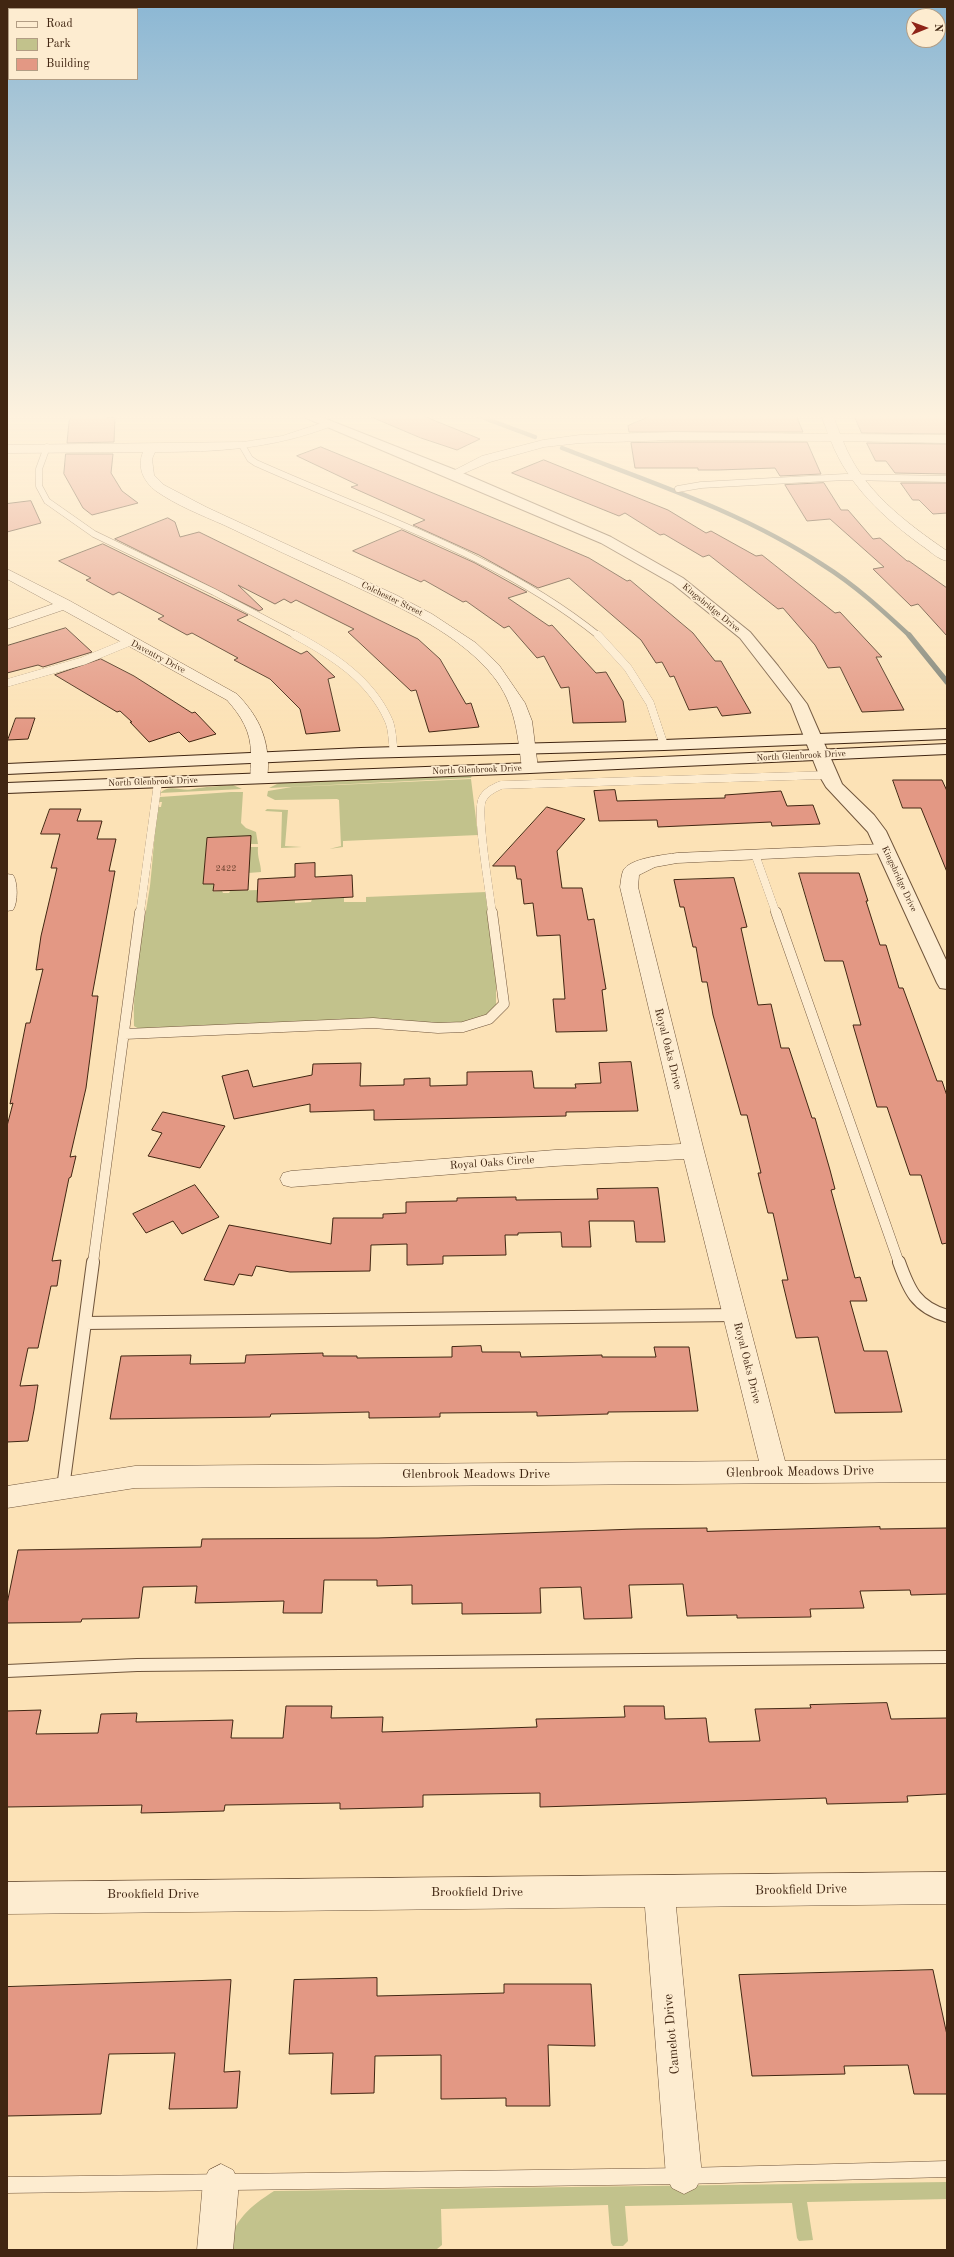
<!DOCTYPE html>
<style>
body{margin:0}
#map{position:relative;width:954px;height:2257px;overflow:hidden;background:#fce2b6;font-family:"Old Standard TT",serif}
canvas{display:block}
.frame{position:absolute;inset:0;border:8px solid #412612;pointer-events:none}
.legend{position:absolute;left:8px;top:8px;width:130px;height:72px;box-sizing:border-box;background:#fdecd0;border:1px solid #b29d84;margin:0;padding:5px 7px;list-style:none;font-size:12px;color:#412612}
.legend li{display:flex;align-items:center;gap:8px;height:20px}
.legend b{width:20px;border:1px solid #b29d84}
.north{position:absolute;left:906px;top:8px;width:40px;height:40px;box-sizing:border-box;background:#fdecd0;border:1px solid #b29d84;border-radius:50%;rotate:89deg;font-size:11px;font-weight:700;line-height:16px;text-align:center;color:#412612}
.north::after{content:'';display:block;margin:auto;width:14px;height:18px;background:#8f2418;clip-path:polygon(50% 0,100% 100%,50% 72%,0 100%)}
</style>
<div id="map">
<canvas width="954" height="2257"></canvas>
<div class="frame"></div>
<ul class="legend">
<li><b style="height:5px;background:#fdecd0"></b>Road</li>
<li><b style="height:11px;background:#c2c28c"></b>Park</li>
<li><b style="height:11px;background:#e39884"></b>Building</li>
</ul>
<div class="north">N</div>
</div>
<script>
const ctx = document.querySelector('canvas').getContext('2d');
ctx.lineJoin = 'round';
function fill(path, color) {
  ctx.fillStyle = color;
  ctx.fill(path, 'evenodd');
}
function stroke(path, color, width, dash) {
  ctx.strokeStyle = color;
  ctx.lineWidth = width;
  ctx.lineCap = dash ? 'butt' : 'round';
  ctx.setLineDash(dash || []);
  ctx.stroke(path);
}
function write(font, color, halo, rows, align = 'center') {
  ctx.font = font + ' "Old Standard TT",serif';
  ctx.lineWidth = 3.5;
  ctx.setLineDash([]);
  ctx.textBaseline = 'middle';
  ctx.strokeStyle = halo;
  ctx.fillStyle = color;
  for (const [text, x, y, turn = 0] of rows) {
    ctx.save();
    ctx.translate(x, y);
    ctx.rotate((+turn || 0) * Math.PI / 180);
    ctx.textAlign = isNaN(turn) ? turn : align;
    if (halo) ctx.strokeText(text, 0, 0);
    ctx.fillText(text, 0, 0);
    ctx.restore();
  }
}
fill(new Path2D(`
 M472,775L471,778L269,788L279,783Z
 M471,779L478,835L343,841V847L329,849L341,846L339,800L337,799L275,800L267,796L268,791L292,787Z
 M233,785L242,789L160,793C170,783 182,792 193,789C204,787 219,786 233,785Z
 M231,792H243L241,823L246,828L256,832L258,844H250V837L207,838L203,884H214L213,892L222,891L223,893H229L230,891L258,890L257,902L295,900V903L311,902L312,899L344,898V902H366V897L486,892L496,968V1007L483,1018L461,1024L139,1029L134,1026C132,979 143,932 150,886C153,860 154,834 158,807H161L162,802H159L160,797Z
 M267,809L288,810L285,846L302,847L281,848L282,812L265,811Z
 M250,847H258C257,858 261,863 261,872L248,873Z
 M947,2182V2199L807,2202L813,2240L799,2241L797,2238L792,2203L625,2206L628,2241L623,2246H613L611,2243L608,2205L441,2209L442,2245L437,2249L227,2250C234,2220 249,2207 274,2191Z`), '#c2c28c');
stroke(new Path2D(`
 M476,415L535,437
 M562,448C650,482 743,512 823,565C855,585 882,610 910,636`), '#7b8074', 4.5);
stroke(new Path2D(`
 M909,635L947,682`), '#7b8074', 5.5);
const building = new Path2D(`
 M72,415H109L107,418H115L114,442L67,443L69,422Z
 M367,415H421L480,439L457,450L421,438Z
 M653,415H796L803,432H629L628,426Z
 M854,415H941L947,426V434L862,433Z
 M674,442H807L821,474L780,476L775,468L718,470H698V468H635L631,443Z
 M867,443L947,444V474L895,473L886,461H876Z
 M321,447L547,540L589,558L627,581L630,580L693,633L715,661H721L751,713L722,716L717,707L689,710L674,676L670,677L662,662L656,663L641,640L569,578L538,588L479,555L413,525L425,520L351,487L358,485L297,456Z
 M66,454H113L111,473L122,491L138,503L92,515L83,508L64,474Z
 M544,460L668,510L706,533L711,531L756,556L762,555L835,613L840,612L882,657H876L904,710L862,712L840,667L828,668L815,645L783,608L778,609L709,555L703,557L664,534L660,535L625,513L619,516L512,473Z
 M824,483L841,510H848L873,539L880,538L907,561H909L947,588V636L918,604L911,606L873,569L884,567L830,519L807,521L785,485Z
 M901,483H947V513L933,514L919,500H913Z
 M31,501L41,523L7,532V504Z
 M168,518L175,522L180,537L199,532L418,639L440,659L466,704L471,703L479,727L429,732L416,690L411,691L348,632L354,629L296,600L291,603L284,599L275,604L238,585L263,609L259,611L115,539Z
 M402,530L475,563L527,592L508,598L549,626L552,625L596,673L606,672L623,701L626,722L573,723L569,687L561,688L544,656L537,658L509,626L504,628L466,601L463,602L424,580L421,582L353,551Z
 M103,544L248,615L237,620L301,654L307,651L335,677L328,679L340,731L306,734L300,709L270,679L234,660L238,658L192,633L187,635L158,619L164,616L119,592L113,595L86,580L91,578L59,561Z
 M66,628L92,652L43,667L38,665L7,673V646Z
 M101,659L134,676L192,713L195,712L216,734L189,742L179,732L149,742L130,722H132L120,711L117,712L55,675Z
 M16,718H35L28,739L8,740Z
 M893,780H942L947,791V872L921,808H903Z
 M615,790L617,801L725,798V795L781,791L787,806L813,805L820,824L772,826L771,822L658,827L657,820L599,821L594,791Z
 M547,807L585,819L557,851L562,888H582L588,920L594,919L606,989L602,990L607,1031L556,1032L553,999H565L560,935L537,936L533,903L524,904L521,879H517L515,866H493Z
 M50,809H81L77,821H102L97,839H116L109,871H115L92,996H98L86,1088L70,1157L76,1156L71,1177L69,1178L52,1261L61,1260L57,1286H51L38,1348H28L20,1386L38,1385L34,1410L28,1441L7,1442V1126L13,1103L10,1104L26,1023H30L43,969L36,970L41,936L57,868H51L60,834H41Z
 M251,836L248,890L213,891L214,884H203L207,838Z
 M315,863V877L352,875L353,897L257,902L258,879L295,877V864Z
 M799,873H859L868,901H866L880,945H886L899,988H903L937,1081H942L947,1096V1243L942,1244L921,1175H910L887,1107H877L853,1025H861L843,961H825Z
 M734,878L747,927L741,928L758,1005L771,1004L781,1048H789L812,1118H815L830,1170L835,1189L831,1190L855,1278L860,1277L867,1301H850L864,1351H887L902,1412L835,1413L818,1337L796,1338L782,1280H788L773,1213H768L758,1173H761L747,1115H741L713,1015L707,982H702L696,947H693L684,907H680L674,880Z
 M631,1062L638,1111L566,1112V1116L374,1120V1110L310,1112V1104L234,1119L222,1076L248,1070L253,1087L312,1075L313,1064L361,1063L360,1086L404,1085V1079L430,1078V1086L467,1085V1072L532,1071L534,1088H576L575,1084L601,1083L599,1063Z
 M163,1112L225,1126L200,1168L148,1156L162,1133L152,1130Z
 M195,1185L219,1217L182,1234L173,1221L146,1233L133,1214Z
 M658,1188L665,1242H636L634,1221H589L591,1247H562L561,1232L518,1233V1235H505L506,1255L443,1256V1264L407,1265V1244L371,1245L370,1271L290,1272L256,1266L252,1276L239,1274L234,1285L204,1280L229,1225L331,1244L333,1218H383V1214L406,1213V1202L457,1201V1198L516,1197V1200L598,1199L597,1189Z
 M481,1346L482,1352H520L521,1357L602,1355V1357H656L654,1347H689L698,1411L608,1412V1414L537,1416V1412L440,1413V1417L369,1418V1412L271,1414L270,1417L110,1419L121,1356L191,1355L190,1364L245,1363L246,1355L323,1353V1356H357V1358L452,1357V1347Z
 M880,1527V1529L947,1528V1594L911,1595L910,1590L860,1591L864,1608L810,1609L811,1617L737,1618V1615L687,1616L683,1584L629,1585L632,1618L584,1619L581,1587L540,1588L541,1613L462,1614V1603L412,1604V1585L377,1586V1580H324L322,1613H283L284,1601L195,1603L197,1586L143,1587L139,1618L82,1619L81,1622L7,1623V1604L18,1550L201,1547L202,1539L378,1538L636,1529L707,1528V1531Z
 M887,1703L891,1719L947,1718V1794L907,1796L908,1802L827,1804L826,1798L540,1807V1793L423,1795V1807L340,1809V1803L225,1805L224,1811L141,1813L142,1805L7,1807V1711L41,1710L36,1734L98,1733L101,1714L137,1713L136,1722L233,1720L231,1738H283L286,1706H332L331,1718L383,1717L382,1732L537,1727L536,1719L625,1717L624,1706H664L665,1719L706,1718L709,1742L760,1741L755,1709L811,1708L810,1705Z
 M933,1970L947,2035V2094H914L908,2065L844,2066L845,2074L752,2076L739,1975Z
 M377,1978V1996L504,1993V1984H591L595,2046L548,2045L550,2106H506V2098L441,2099V2055L375,2056L374,2093L331,2094L333,2053L289,2054L294,1980Z
 M231,1980L224,2072L240,2071L237,2108L169,2109L175,2053L109,2054L101,2114L7,2116V1987Z`);
fill(building, '#e39884');
stroke(building, '#412612', 1);
const serviceFar4 = new Path2D(`
 M47,447L39,469V486L47,501L94,534L214,592L297,636
 M243,447L250,459L256,463C372,515 499,555 599,636
 M678,489L701,485L845,477L947,479`);
const serviceFar3 = new Path2D(`
 M295,635C332,655 370,679 388,719C393,728 392,742 394,752
 M598,635L628,668L650,703L664,745
 M7,683L83,661L129,642
 M755,854L776,913
 M140,913L158,782
 M492,913C490,892 476,816 482,800C485,792 494,788 501,785L828,775`);
const serviceFar2 = new Path2D(`
 M776,912L899,1263
 M125,1034L373,1023L438,1028L463,1027L489,1019L504,1004L492,912
 M93,1263L140,912`);
const serviceFar1 = new Path2D(`
 M899,1262C909,1290 916,1307 947,1316
 M85,1323L735,1315
 M63,1488L93,1262
 M7,1671L137,1665L947,1657`);
const service = new Path2D(`
 M7,2185L684,2176L947,2169`);
const minor = new Path2D(`
 M821,415H833L840,434L947,435V443L843,441C862,490 905,522 947,551V561C937,559 929,550 921,545C884,518 848,485 831,441L674,440L580,443L544,447L490,462L453,478L447,474L482,456L543,440L580,435L674,432L828,434Z
 M328,421L334,424L332,426C272,449 218,452 155,452L152,459L154,475L164,485L206,507L396,595L432,614L476,643L499,665L525,703L532,721L538,768L536,771H524L522,768C517,730 515,700 488,670C450,628 394,605 344,581C304,563 264,544 224,525C201,515 176,505 156,491C143,481 137,467 143,452L7,453V445L243,442L282,436Z
 M7,569L70,601L237,694C257,715 267,734 268,763C268,770 268,776 265,781H253C248,775 252,762 251,754C251,731 241,716 227,700L63,610L7,629V620L53,604L7,579Z
 M884,844L890,845L893,849L890,853L677,863L655,867L639,875L638,887L704,1151L785,1461L947,1460V1482L135,1488L7,1508V1486L135,1466L759,1461L684,1159L555,1166L291,1187L283,1185L280,1179L283,1173L291,1171L555,1150L681,1144L620,887C621,882 621,876 623,871C629,858 664,855 677,853Z
 M7,874L13,875C18,882 18,903 13,910L7,911Z
 M947,1872V1904L676,1907L702,2176L696,2188L684,2194L672,2188L666,2176L645,1907L7,1914V1882Z
 M221,2164L233,2170L239,2182L233,2250H197L203,2182L209,2170Z`);
const tertiary = new Path2D(`
 M299,415H316L458,471L611,537L683,578L750,632L778,666L807,704L842,784L874,815L886,831L947,962V989L940,988L937,983L868,832L826,787L819,775L791,704L740,638L673,584L601,543Z`);
const secondary = new Path2D(`
 M947,729V739L664,750L361,758L7,774V764L361,748L664,740Z
 M947,744V754L530,773L7,793V783L530,763Z`);
stroke(serviceFar4, '#70553b', 7);
stroke(serviceFar3, '#70553b', 8);
stroke(serviceFar2, '#70553b', 11);
stroke(serviceFar1, '#70553b', 14);
stroke(service, '#70553b', 17);
stroke(minor, '#70553b', 1);
stroke(tertiary, '#70553b', 2);
stroke(secondary, '#412612', 2);
stroke(serviceFar4, '#fdecd0', 6);
stroke(serviceFar3, '#fdecd0', 8);
stroke(serviceFar2, '#fdecd0', 10);
stroke(serviceFar1, '#fdecd0', 12);
stroke(service, '#fdecd0', 16);
fill(minor, '#fdecd0');
fill(tertiary, '#fdecd0');
fill(secondary, '#fdecd0');
const sky = ctx.createLinearGradient(0, 0, 0, 731);
sky.addColorStop(0, '#8bb7d4');
sky.addColorStop(0.57, '#fef2de');
sky.addColorStop(1, '#fef2de00');
ctx.fillStyle = sky;
ctx.fillRect(0, 0, 954, 731);
write('9px', '#412612', '#fdecd0', [
 ["Colchester Street",392,599,26],
 ["Kingsbridge Drive",711,608,39],
 ["Daventry Drive",158,657,28],
 ["North Glenbrook Drive",801,756,-3],
 ["North Glenbrook Drive",477,770,-2],
 ["North Glenbrook Drive",153,782,-2],
 ["Kingsbridge Drive",899,879,65]
]);
write('9px', '#6a422e', null, [
 ["2422",226,869]
]);
write('11px', '#412612', '#fdecd0', [
 ["Royal Oaks Drive",668,1049,76],
 ["Royal Oaks Circle",492,1163,-4],
 ["Royal Oaks Drive",747,1363,76]
]);
write('13px', '#412612', '#fdecd0', [
 ["Glenbrook Meadows Drive",800,1472,-1],
 ["Glenbrook Meadows Drive",476,1475],
 ["Brookfield Drive",801,1890,-1],
 ["Brookfield Drive",477,1893],
 ["Brookfield Drive",153,1895],
 ["Camelot Drive",672,2034,-95]
]);
</script>
